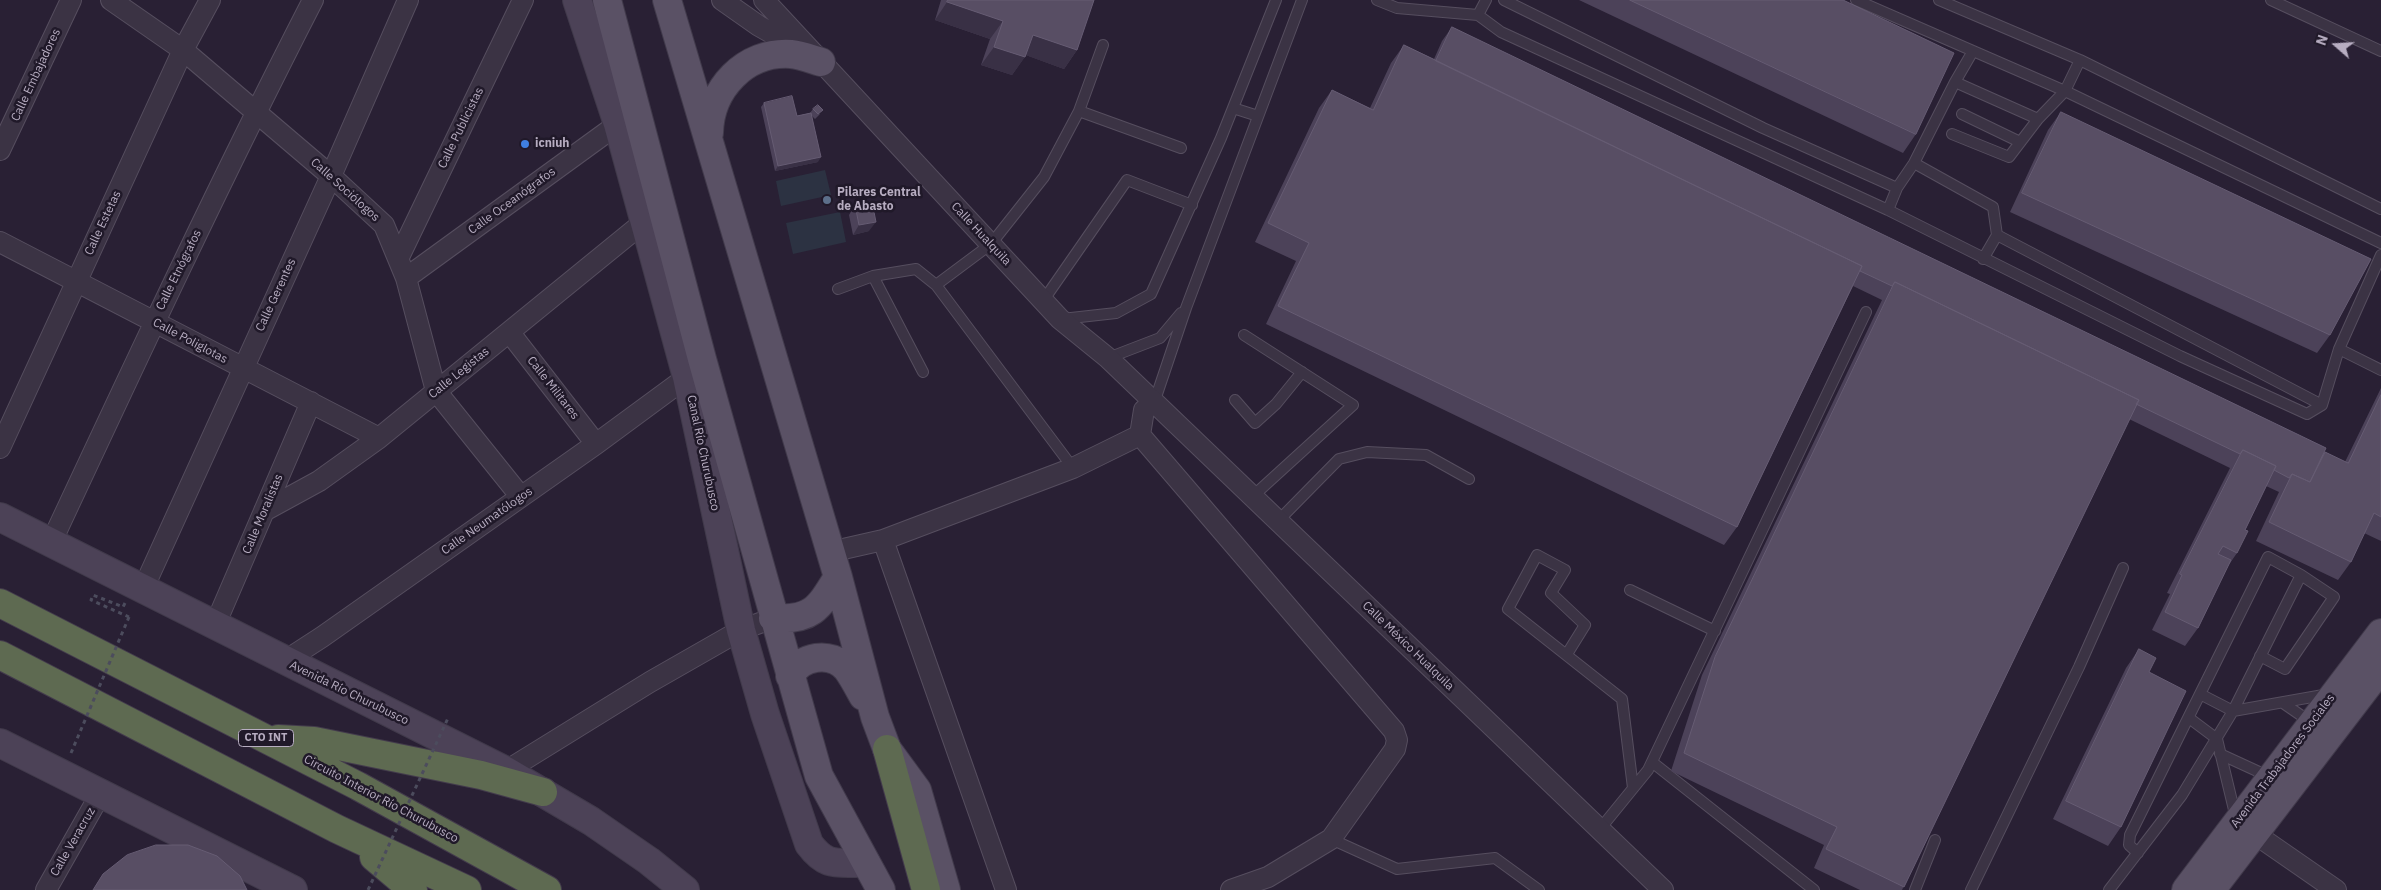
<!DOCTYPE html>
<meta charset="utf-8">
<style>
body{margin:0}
#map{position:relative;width:2381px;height:890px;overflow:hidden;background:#292034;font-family:"IBM Plex Sans",sans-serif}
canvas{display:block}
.north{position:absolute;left:2311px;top:20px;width:50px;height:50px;-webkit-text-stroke:4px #201929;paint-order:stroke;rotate:289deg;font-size:14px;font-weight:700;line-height:20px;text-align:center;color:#b7adc1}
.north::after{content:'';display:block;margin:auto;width:18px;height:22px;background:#b7adc1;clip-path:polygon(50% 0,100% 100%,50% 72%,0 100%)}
</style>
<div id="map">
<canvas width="2381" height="890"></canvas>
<div class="north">N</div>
</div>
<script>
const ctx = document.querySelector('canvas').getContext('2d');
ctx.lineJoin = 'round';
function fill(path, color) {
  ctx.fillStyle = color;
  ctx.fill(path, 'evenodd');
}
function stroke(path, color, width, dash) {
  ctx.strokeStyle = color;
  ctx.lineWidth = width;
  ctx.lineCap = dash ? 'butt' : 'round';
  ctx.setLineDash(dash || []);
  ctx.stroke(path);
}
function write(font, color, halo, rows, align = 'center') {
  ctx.font = font + ' "IBM Plex Sans",sans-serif';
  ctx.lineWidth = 5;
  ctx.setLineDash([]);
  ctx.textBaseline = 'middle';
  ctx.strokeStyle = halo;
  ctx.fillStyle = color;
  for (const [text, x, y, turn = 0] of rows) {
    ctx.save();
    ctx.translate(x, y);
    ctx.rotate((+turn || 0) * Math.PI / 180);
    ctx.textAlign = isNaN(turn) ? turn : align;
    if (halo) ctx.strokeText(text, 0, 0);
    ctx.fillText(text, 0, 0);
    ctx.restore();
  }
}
fill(new Path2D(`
 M825,170L831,195L781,206L776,181Z
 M840,212L846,242L793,254L786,223Z`), '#2c3242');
const lane = new Path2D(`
 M1377,0L1397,8L1478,15L1501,32L1888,210L2180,356L2307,414L2322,405L2339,349L2381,255
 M1504,0L1763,128L1897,188
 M1856,0L2065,91L2381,243
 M1939,0L2080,60
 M2271,0L2381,51
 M1478,15L1486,0
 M1955,82L2038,119L2065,91L2080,60L2381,209
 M1233,108L1258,116
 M1079,111L1181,148
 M1962,114L2020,142
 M1952,134L2009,157L2038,119
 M1914,163L1993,207L1997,235L2322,405
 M1888,210L1897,188L1914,163L1955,82L1973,51
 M1983,259L1997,235
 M873,276L923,372
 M936,285L1073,468
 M838,289L873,276L916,269L936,285L991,244L1044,177L1079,111L1103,45
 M1043,301L1127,180L1192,205
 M1062,319L1116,313L1151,294L1221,138L1276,0
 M1244,335L1353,405L1252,497
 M2339,349L2381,370
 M1108,358L1160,338L1181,313
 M1235,400L1255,423L1276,404L1302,372
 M1154,403L1186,308L1302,0
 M1278,521L1339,459L1367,452L1426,455L1469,479
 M1630,590L1715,631
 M1567,654L1585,625L1551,593L1565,570L1537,555L1508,609L1622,699L1633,788
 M2260,656L2285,669L2334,597L2301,575
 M2200,694L2233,711L2329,694
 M2283,703L2312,723
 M2189,718L2217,739L2236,818
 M2220,754L2270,777
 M1652,762L1814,890
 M1600,829L1648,770L1866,312
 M1331,839L1397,869L1495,858L1539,890
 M1915,890L1935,840
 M1971,890L2079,667L2123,568
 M2109,890L2182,795L2233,711L2301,575L2268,557L2130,835L2129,845L2138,853`);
const street = new Path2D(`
 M111,0L183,50L331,176L384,225L406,278L436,391L521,497
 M722,0L759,26L805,52
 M764,0L1060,319L1108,358L1663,890
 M0,150L71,0
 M0,242L379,438
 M399,257L523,0
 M406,278L618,124
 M510,333L596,444
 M1140,435L1394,731L1397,740L1395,749L1331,839L1268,877L1231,890
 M1140,435L1144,410L1154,403
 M0,448L183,50L210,0
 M264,511L319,481L379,438L644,222
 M883,540L1006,890
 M51,543C136,361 221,179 313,0
 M830,552L883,540L1073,468L1140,435
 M143,589L331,176L408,0
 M215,625L311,402
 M285,661L322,637L596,444L687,377
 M506,771L650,682L741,630L773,618
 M2245,827L2336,890
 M46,890L101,793`);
const secondary = new Path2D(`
 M577,0L618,124L687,377L741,630L765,714L809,844C827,868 837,862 866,863
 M0,517L506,771L591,821L649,861L685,890
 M0,743L293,890`);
const primary = new Path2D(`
 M607,0L702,359L819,776L881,890
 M667,0L838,577L875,717L887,749L917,790L946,890
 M709,133C710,89 745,51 791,54C801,55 811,59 821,62
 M773,618C812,621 819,608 838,577
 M790,676C800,656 831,650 847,669C853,677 858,687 863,696
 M2186,890L2381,633
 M2211,890L2381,668`);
const highway = new Path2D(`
 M0,603L358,786L547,890
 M0,655L337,829L467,890
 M278,739L314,741L481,775L543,792
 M887,749L926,890
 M374,857L413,890`);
stroke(lane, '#564e5f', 12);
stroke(street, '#564e5f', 22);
stroke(secondary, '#413a4b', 30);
stroke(primary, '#413a4b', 30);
stroke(highway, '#433b4c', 30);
stroke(new Path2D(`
 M125,603L123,607L93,595L91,600L129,617`), '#4c4c5d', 3, [4, 4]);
stroke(lane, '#3b3344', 10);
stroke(street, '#3b3344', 20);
stroke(secondary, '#4c4257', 28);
stroke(primary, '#5a5165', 28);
stroke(highway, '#5e6a51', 28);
stroke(new Path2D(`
 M71,753L129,617
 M368,890L449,716`), '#4c4c5d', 3, [4, 4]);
fill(new Path2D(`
 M941,0H1094L1077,50L1064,69L1026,55L1012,75L981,65L990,39L935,20Z
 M1579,0H1843L1916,134L1903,153Z
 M1452,27L2322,456L2325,452L2345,462L2381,388V541L2364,533L2351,562L2338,580L2256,541L2279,492L2266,486L2245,530L2237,553L2228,566L2198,628L2185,646L2152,630L2170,594L2167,593L2230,468L2129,419L1902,890H1860L1814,868L1824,845L1671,771L1702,675L1882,300L1853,286L1737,527L1724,545L1266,324L1296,261L1255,242L1319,108L1332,90L1370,108L1391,63L1404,45L1434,59L1442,41Z
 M764,103L797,116L810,113L813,109L820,114L815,119L812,116L818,162L775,171L761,107Z
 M2061,112L2330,335L2317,353L2010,212L2048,130Z
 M855,205L869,231L853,235L849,215Z
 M2139,649L2149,672L2121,827L2108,846L2053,819L2126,668Z`), '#4c4259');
fill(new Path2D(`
 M947,2L1003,21L990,39L935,20Z
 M1033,35L1077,50L1064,69L1020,53Z
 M994,47L1025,57L1012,75L981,65Z
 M821,157L818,162L775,171L778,166Z
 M876,222L869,231L853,235L859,225Z`), '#393045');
const building = new Path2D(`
 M948,0H1094L1077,50L1033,35L1025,57L994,47L1003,21L947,2Z
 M1630,0H1843L1954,53L1916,134Z
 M1452,27L2326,448L2310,482L2292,474L2289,478L2274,470L2276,466L2243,450L2240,454L2136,404L2139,400L1895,282L1892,286L1860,271L1862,266L1436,61Z
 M1404,45L1862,266L1737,527L1278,306L1309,243L1268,223L1332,90L1373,110Z
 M792,96L797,116L811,113L821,157L778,166L764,103Z
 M818,105L823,110L818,114L813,109Z
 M2061,112L2371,259L2330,335L2022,193Z
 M872,202L876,222L859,225L855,205Z
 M1895,282L2139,400L1904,887L1826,849L1837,827L1684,753L1715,657Z
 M2381,395V517L2374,513L2351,562L2269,522L2292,474L2310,482L2325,452L2348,463Z
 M2243,450L2276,466L2245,530L2248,531L2237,553L2223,546L2218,554L2231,560L2198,628L2165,612L2182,575L2180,574Z
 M2139,649L2156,658L2149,672L2186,691L2121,827L2066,801Z
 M156,845H188L217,856L240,876L247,890H93L103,874L127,855Z`);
fill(building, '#584e64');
stroke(building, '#665c73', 1);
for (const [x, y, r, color] of [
 [525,144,5,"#3f7fe0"],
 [827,200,5,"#5c6f8a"]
]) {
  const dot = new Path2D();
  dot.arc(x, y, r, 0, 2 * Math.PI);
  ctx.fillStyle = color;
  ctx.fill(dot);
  stroke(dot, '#201929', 2);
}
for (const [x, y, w] of [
 [266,738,55]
]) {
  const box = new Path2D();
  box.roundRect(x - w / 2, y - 8.5, w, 17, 4);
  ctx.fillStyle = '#201929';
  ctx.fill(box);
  stroke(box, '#b7adc1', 1);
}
write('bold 11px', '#b7adc1', null, [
 ["CTO INT",266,738]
]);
write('12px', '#b7adc1', '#201929', [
 ["Calle Embajadores",36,75,-65],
 ["Calle Publicistas",461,128,-64],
 ["Calle Sociólogos",345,190,42],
 ["Calle Oceanógrafos",512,201,-36],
 ["Calle Estetas",103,223,-65],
 ["Calle Hualquila",981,234,47],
 ["Calle Etnógrafos",179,270,-64],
 ["Calle Gerentes",276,295,-65],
 ["Calle Poliglotas",190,341,28],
 ["Calle Legistas",459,373,-39],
 ["Calle Militares",553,388,52],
 ["Canal Río Churubusco",703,453,78],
 ["Calle Moralistas",263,514,-67],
 ["Calle Neumatólogos",487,521,-35],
 ["Calle México Hualquila",1408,646,44],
 ["Avenida Río Churubusco",349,693,26],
 ["Avenida Trabajadores Sociales",2283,761,-53],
 ["Circuito Interior Río Churubusco",381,799,28],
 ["Calle Veracruz",73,842,-60]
]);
write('bold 12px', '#b7adc1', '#201929', [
 ["icniuh",535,144],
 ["Pilares Central",837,193],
 ["de Abasto",837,207]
], 'left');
</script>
